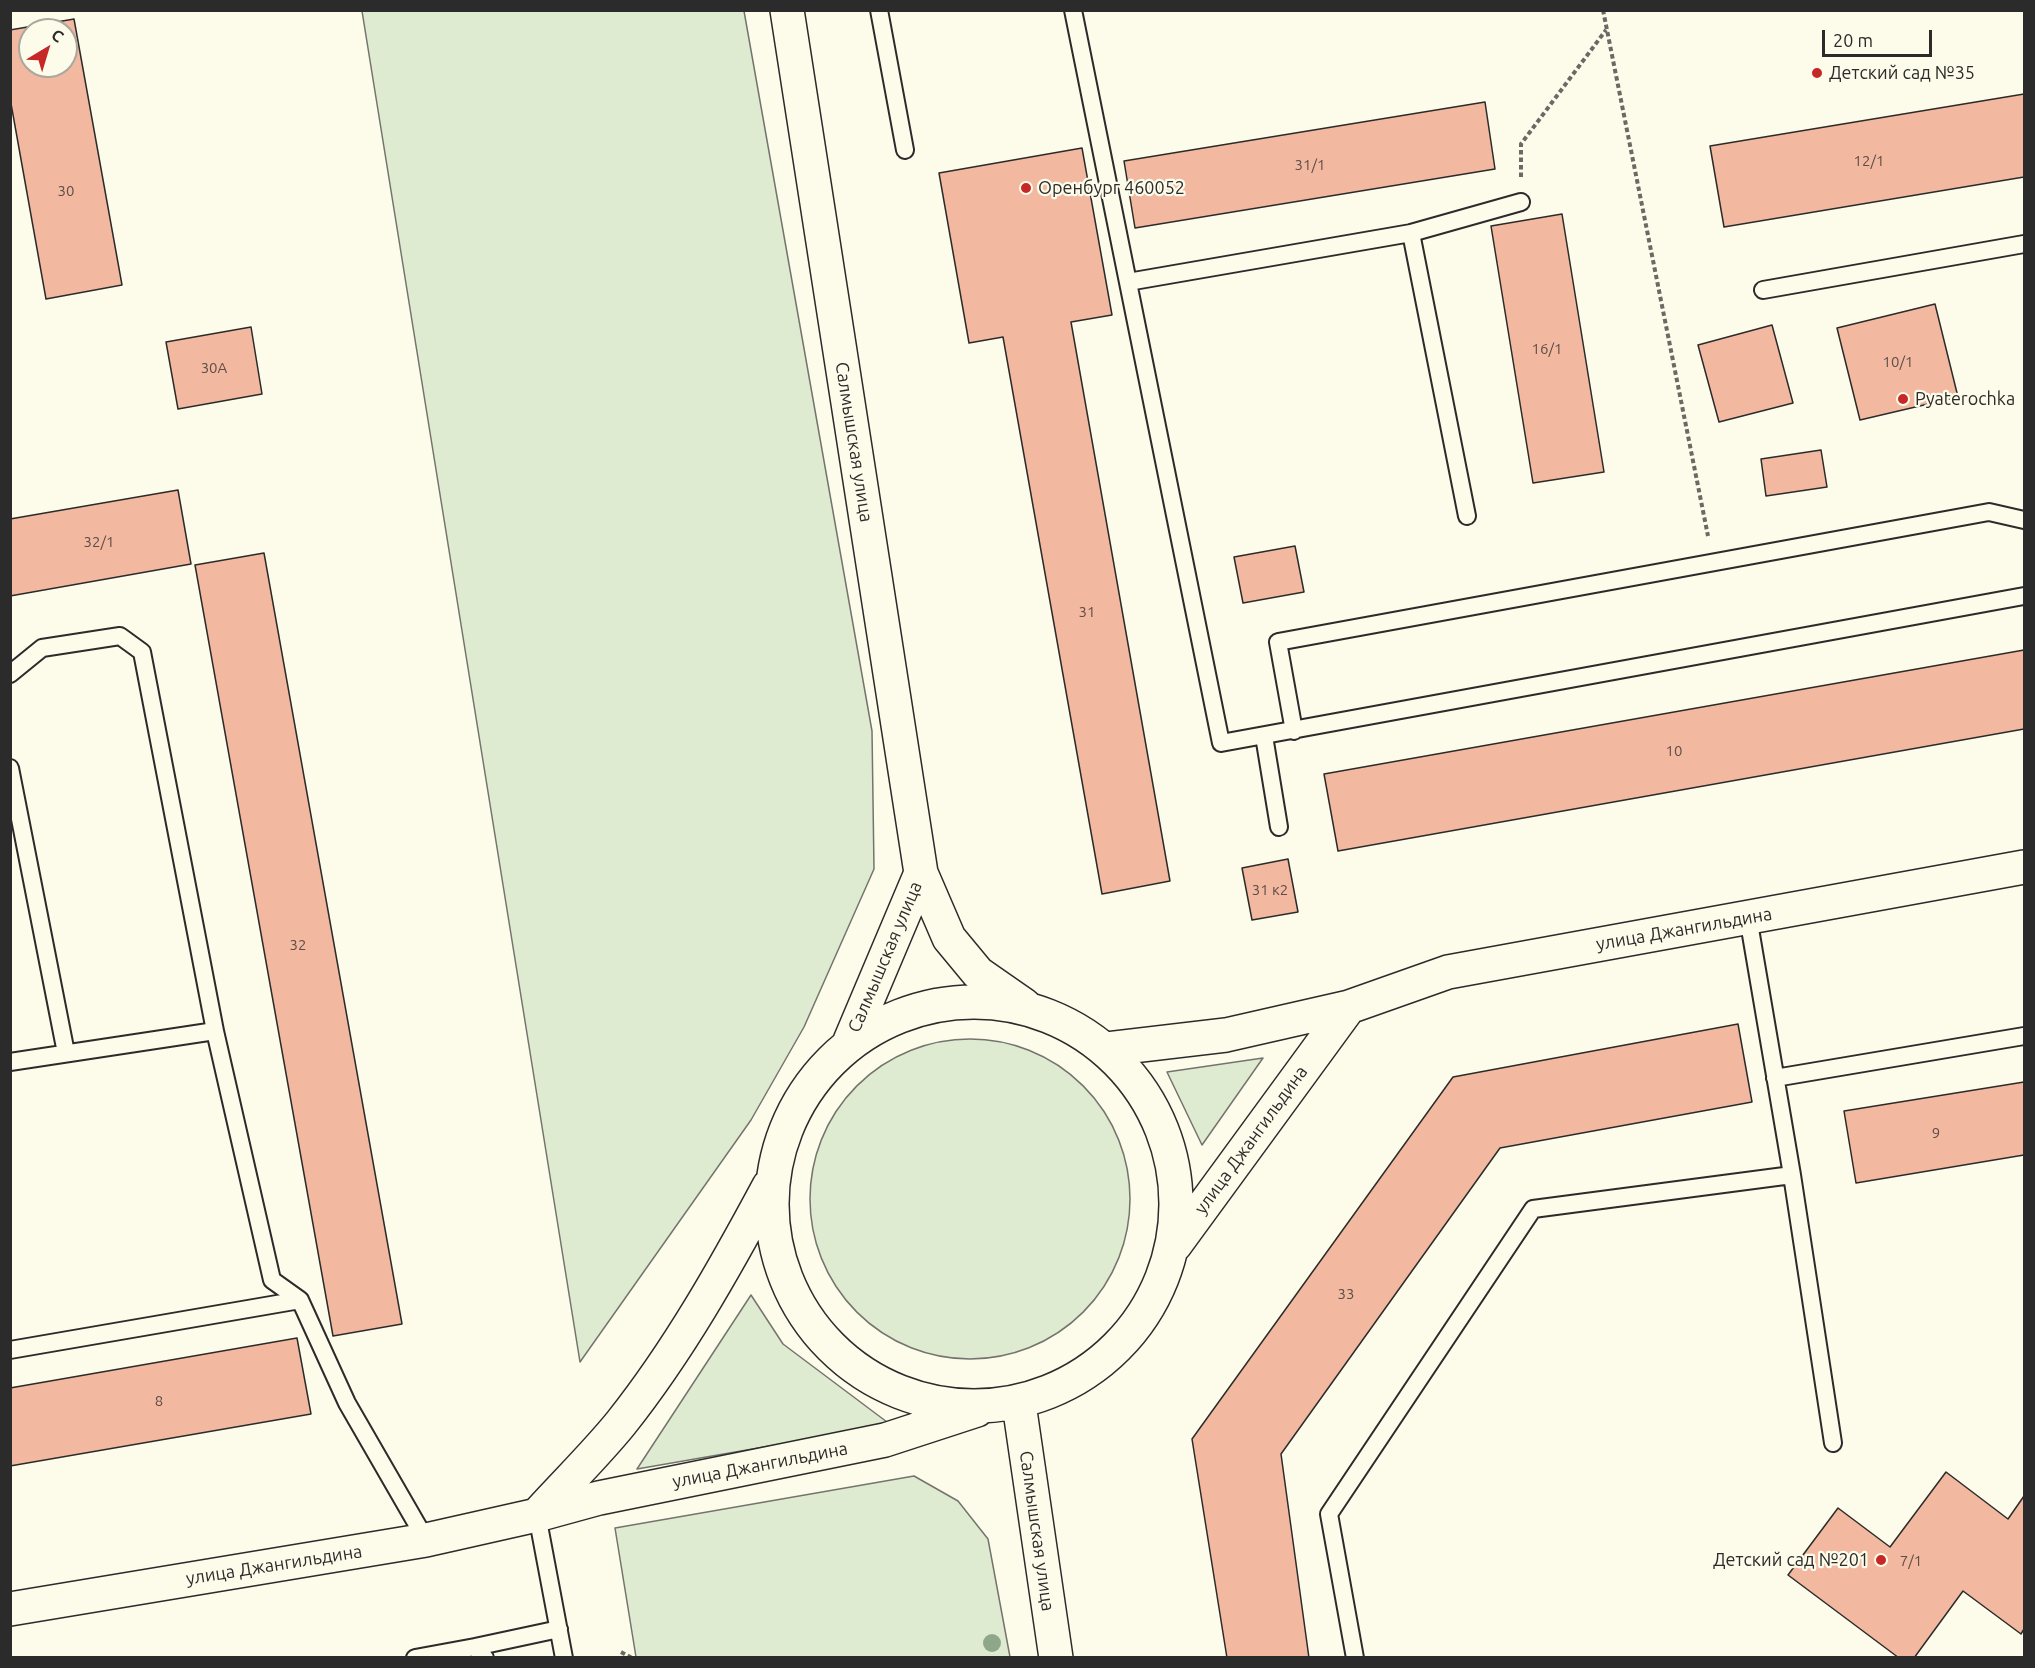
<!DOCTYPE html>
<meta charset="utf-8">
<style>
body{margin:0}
#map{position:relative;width:2035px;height:1668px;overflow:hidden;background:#fdfbea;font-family:Ubuntu,sans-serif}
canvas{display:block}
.frame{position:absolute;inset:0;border:12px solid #2b2b2b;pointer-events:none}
.north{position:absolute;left:18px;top:18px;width:60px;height:60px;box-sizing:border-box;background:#fdfbea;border:2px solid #a9a89e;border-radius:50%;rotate:38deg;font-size:16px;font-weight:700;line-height:24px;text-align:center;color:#2b2b2b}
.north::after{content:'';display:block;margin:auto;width:21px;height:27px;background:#c62828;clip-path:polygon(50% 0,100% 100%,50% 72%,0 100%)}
.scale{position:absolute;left:1822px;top:30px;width:110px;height:27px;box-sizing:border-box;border:3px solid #2b2b2b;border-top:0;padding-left:8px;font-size:18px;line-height:21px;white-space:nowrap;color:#2b2b2b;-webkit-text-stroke:4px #fdfbea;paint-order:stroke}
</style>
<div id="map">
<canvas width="2035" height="1668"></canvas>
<div class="frame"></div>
<div class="north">С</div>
<div class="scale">20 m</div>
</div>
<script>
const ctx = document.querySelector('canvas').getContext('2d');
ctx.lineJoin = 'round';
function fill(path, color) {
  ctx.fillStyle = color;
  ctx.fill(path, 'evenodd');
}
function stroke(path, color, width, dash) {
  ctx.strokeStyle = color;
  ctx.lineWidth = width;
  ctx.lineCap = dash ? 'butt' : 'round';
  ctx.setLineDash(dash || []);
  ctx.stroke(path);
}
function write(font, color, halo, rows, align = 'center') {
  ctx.font = font + ' Ubuntu,sans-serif';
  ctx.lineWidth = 4.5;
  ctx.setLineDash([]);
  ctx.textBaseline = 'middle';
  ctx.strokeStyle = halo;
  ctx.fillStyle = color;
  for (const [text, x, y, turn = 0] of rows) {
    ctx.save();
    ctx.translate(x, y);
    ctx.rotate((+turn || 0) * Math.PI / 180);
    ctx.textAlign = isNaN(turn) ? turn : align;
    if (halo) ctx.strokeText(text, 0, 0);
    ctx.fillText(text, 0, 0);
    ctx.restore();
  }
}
const green = new Path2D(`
 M362,11H744L872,731L874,869L804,1027L751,1120L580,1362Z
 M810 1199a160 160 0 1 1 320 0a160 160 0 1 1-320 0Z
 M1263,1058L1202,1145L1167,1072Z
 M751,1295L783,1344L891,1425L637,1469Z
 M914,1476L958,1501L988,1539L1010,1657H636L615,1528Z`);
fill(green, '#deebd1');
stroke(green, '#74746e', 1.5);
const building = new Path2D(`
 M74,19L122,285L46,299L10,98V30ZM30,30H66V66H30Z
 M2024,94V177L1724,227L1710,146Z
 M1485,102L1495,169L1135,228L1124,161Z
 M1082,148L1112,315L1071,322L1170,881L1102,894L1003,337L969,343L939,173Z
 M1562,214L1604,472L1533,483L1491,226Z
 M1935,304L1958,397L1860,420L1837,328Z
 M1772,325L1793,403L1719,422L1698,345Z
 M251,327L262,394L178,409L166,342Z
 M1821,450L1827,487L1766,496L1761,459Z
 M178,490L191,564L10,596V519Z
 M1295,546L1304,592L1243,603L1234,557Z
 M264,553L402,1324L333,1336L195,565Z
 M2024,650V729L1338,851L1324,774Z
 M1288,859L1298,912L1252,920L1242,868Z
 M1738,1024L1752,1102L1500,1148L1281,1454L1309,1658H1227L1192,1439L1453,1077Z
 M2024,1082V1155L1856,1183L1844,1111Z
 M297,1338L311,1414L10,1466V1388Z
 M1946,1472L2008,1519L2024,1496V1629L2021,1634L1963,1591L1914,1658H1899L1788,1575L1838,1508L1890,1547Z`);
fill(building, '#f2b8a0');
stroke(building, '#2b2b2b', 1.5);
const lane = new Path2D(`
 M879,10L905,150
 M1073,10L1221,743L2024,596
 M1411,233L1521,202
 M1128,282L1411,233L1467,516
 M1763,290L2024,244
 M10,674L42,648L120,636L142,652L215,1031L10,1062
 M1294,731L1278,642L1989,512L2024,520
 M1264,736L1279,827
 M10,768L66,1053
 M215,1031L272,1280L300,1300L347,1403L426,1540
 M1775,1078L2024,1036
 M1792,1175L1833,1443
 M10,1350L300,1300
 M537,1515L564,1658
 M475,1647L559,1629
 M415,1658L475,1647L485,1658
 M1355,1658L1329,1514L1533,1209L1792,1175L1748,917`);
const secondary = new Path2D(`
 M787,10L921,873L949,938L978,973L1024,1005
 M772 1204a202 202 0 1 1 404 0a202 202 0 1 1-404 0Z
 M850,1041L921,873
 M1107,1049L1226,1035L1349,1007L1448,972L2024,867
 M1175,1245L1349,1007
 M1019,1404L1056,1658
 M537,1515C565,1484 595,1455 621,1423C679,1350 725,1268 769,1186
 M10,1609L426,1540L537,1515L599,1498L885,1440L977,1410`);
stroke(lane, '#2b2b2b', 20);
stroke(secondary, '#2b2b2b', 36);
stroke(new Path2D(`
 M1603,10L1708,536
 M1521,177V144L1606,30
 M621,1652L632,1658`), '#6a6964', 4, [4.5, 3]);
stroke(lane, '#fdfbea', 16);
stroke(secondary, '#fdfbea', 33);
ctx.fillStyle = '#8ea78a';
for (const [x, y] of [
 [992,1643]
]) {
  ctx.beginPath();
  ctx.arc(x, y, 9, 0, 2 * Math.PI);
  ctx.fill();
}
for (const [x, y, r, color] of [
 [1817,73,6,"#c62828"],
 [1026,188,6,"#c62828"],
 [1903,399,6,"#c62828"],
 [1881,1560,6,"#c62828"]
]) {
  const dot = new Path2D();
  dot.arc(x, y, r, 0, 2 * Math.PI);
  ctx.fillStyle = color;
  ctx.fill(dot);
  stroke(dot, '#fdfbea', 2);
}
write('15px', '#5d4e48', null, [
 ["12/1",1869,161],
 ["31/1",1310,165],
 ["30",66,191],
 ["16/1",1547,349],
 ["10/1",1898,362],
 ["30А",214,368],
 ["32/1",99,542],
 ["31",1087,612],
 ["10",1674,751],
 ["31 к2",1270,890],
 ["32",298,945],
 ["9",1936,1133],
 ["33",1346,1294],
 ["8",159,1401],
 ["7/1",1911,1561]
]);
write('18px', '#2b2b2b', '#fdfbea', [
 ["Детский сад №35",1829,73],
 ["Оренбург 460052",1038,188],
 ["Pyaterochka",1915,399],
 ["Детский сад №201",1869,1560,"right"]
], 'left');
write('18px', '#2b2b2b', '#fdfbea', [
 ["Салмышская улица",854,442,81],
 ["улица Джангильдина",1684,929,-10],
 ["Салмышская улица",885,957,-67],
 ["улица Джангильдина",1251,1140,-54],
 ["улица Джангильдина",760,1465,-11],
 ["Салмышская улица",1037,1531,82],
 ["улица Джангильдина",274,1565,-9]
]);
</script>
